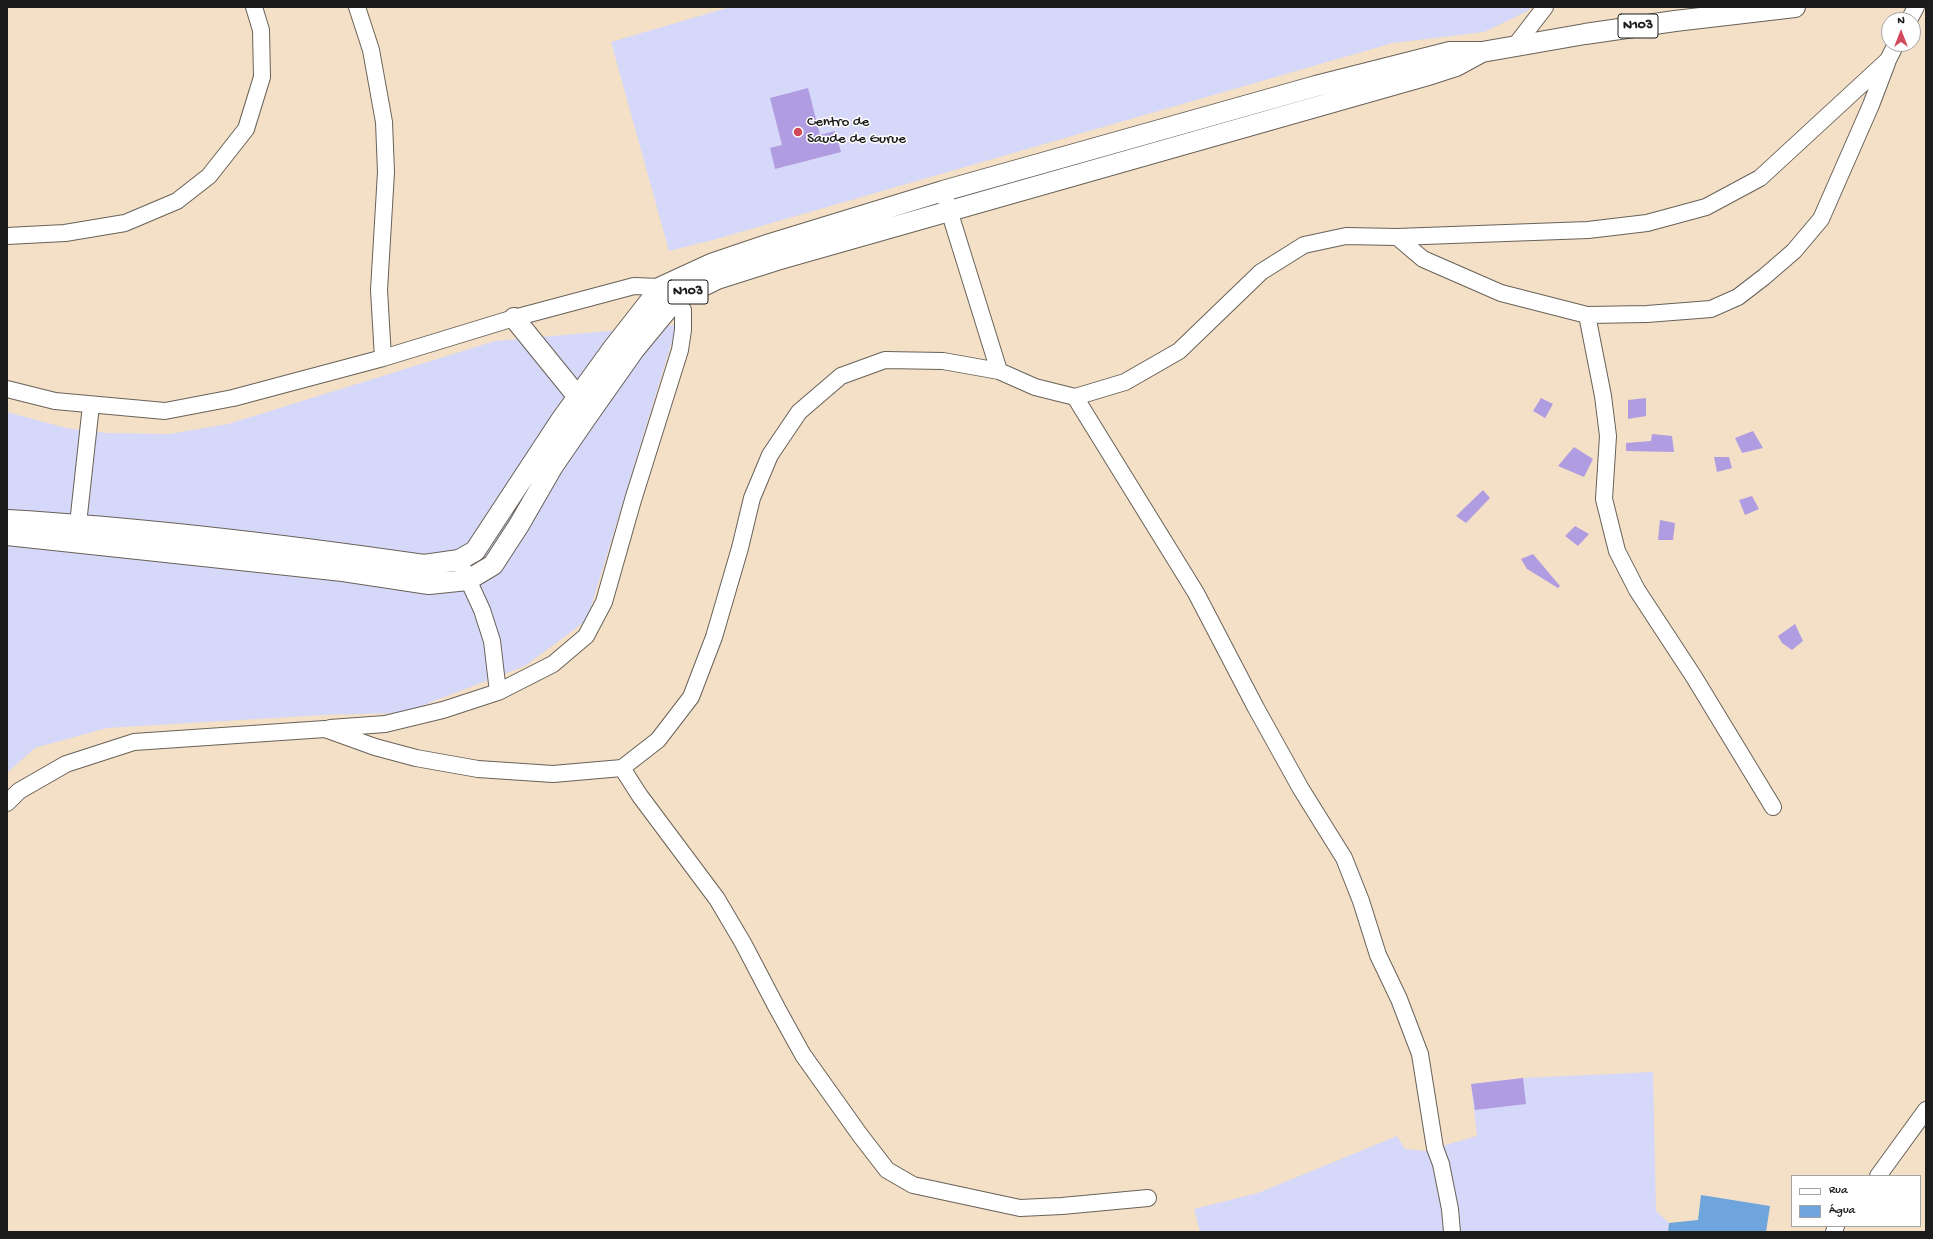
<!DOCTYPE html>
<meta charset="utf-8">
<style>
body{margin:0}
#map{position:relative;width:1933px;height:1239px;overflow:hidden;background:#f4e0c6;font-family:"Gochi Hand",sans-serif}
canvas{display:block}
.frame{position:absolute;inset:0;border:8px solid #1c1c1c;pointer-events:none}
.legend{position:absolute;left:1791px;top:1175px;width:130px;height:52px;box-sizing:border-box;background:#fff;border:1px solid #a4a4a4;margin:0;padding:5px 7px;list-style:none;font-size:12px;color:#1c1c1c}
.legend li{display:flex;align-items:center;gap:8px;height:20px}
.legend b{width:20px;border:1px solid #a4a4a4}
.north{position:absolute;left:1881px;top:12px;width:40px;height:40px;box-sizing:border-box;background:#fff;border:1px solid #a4a4a4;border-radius:50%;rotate:0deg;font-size:11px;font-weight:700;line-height:16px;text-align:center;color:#1c1c1c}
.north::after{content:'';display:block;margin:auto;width:14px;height:18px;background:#d1495b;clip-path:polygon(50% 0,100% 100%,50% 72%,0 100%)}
</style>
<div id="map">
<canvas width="1933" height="1239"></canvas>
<div class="frame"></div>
<ul class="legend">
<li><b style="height:5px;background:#fff"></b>Rua</li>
<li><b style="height:11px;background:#6ea5dc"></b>Água</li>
</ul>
<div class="north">N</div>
</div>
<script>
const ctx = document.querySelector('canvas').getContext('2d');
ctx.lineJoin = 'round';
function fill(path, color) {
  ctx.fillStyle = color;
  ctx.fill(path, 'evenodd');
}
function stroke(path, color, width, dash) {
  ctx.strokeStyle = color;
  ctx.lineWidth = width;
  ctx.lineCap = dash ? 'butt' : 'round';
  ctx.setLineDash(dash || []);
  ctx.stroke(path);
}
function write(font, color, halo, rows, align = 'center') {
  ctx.font = font + ' "Gochi Hand",sans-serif';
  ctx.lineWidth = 3;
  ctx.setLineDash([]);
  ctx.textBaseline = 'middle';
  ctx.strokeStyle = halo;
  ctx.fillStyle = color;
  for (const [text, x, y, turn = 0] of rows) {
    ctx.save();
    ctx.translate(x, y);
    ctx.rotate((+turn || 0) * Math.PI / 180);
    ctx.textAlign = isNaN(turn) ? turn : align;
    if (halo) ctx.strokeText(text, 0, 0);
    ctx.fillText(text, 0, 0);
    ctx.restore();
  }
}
fill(new Path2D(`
 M730,7H1531L1528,11L1484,32L1393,43L713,240L669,251L611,42Z
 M677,325L587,620L525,666L403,713L323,715L107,728L35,748L7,773V412L66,428L107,433L169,434L228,424L495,341Z
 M1653,1072L1656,1211L1669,1223L1668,1232H1200L1194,1209L1258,1193L1397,1136L1405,1149L1425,1151L1477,1136L1471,1084L1523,1078Z`), '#d6d8f9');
fill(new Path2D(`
 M1701,1195L1770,1206L1766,1232H1668L1669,1223L1698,1220Z`), '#6ea5dc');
fill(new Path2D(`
 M808,88L820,135L835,131L841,152L775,169L770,148L782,145L770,98Z
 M1541,398L1553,404L1545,418L1533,411Z
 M1646,398V416L1628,419V400Z
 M1753,431L1763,448L1742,453L1735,438Z
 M1652,434L1672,436L1674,452L1626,451V443L1651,441Z
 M1574,447L1593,459L1584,477L1558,466Z
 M1714,457H1729L1732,468L1717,472Z
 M1483,490L1490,498L1466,523L1456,516Z
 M1752,496L1759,509L1745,515L1739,500Z
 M1660,520L1675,523L1673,540H1658Z
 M1575,526L1589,534L1578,546L1565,536Z
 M1533,554L1560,586L1558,588L1527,569L1521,559Z
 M1795,624L1803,641L1792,650L1782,643L1778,636Z
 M1523,1078L1526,1104L1475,1110L1471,1084Z`), '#b09ce1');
const minor = new Path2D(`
 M357,7L371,50L384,122L386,172L379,290L383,358
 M1909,20L1916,7
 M1515,46L1545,7
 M943,191L999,371
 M7,236L65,233L125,223L177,201L209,176L246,129L262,77L261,30L254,7
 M1397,237L1423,259L1501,293L1587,315L1647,314L1711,309L1738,297L1764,277L1794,251L1821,219L1871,105L1887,63
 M1587,315L1603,396L1608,436L1604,499L1617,551L1637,590L1694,677L1773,807
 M7,389L55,401L165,411L233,398L383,358L514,318L634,286L661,287L676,299L683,310V330L680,350L633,500L604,602L586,636L553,664L498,692L443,710L385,724L330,728
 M1075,397L1196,593L1256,708L1301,789L1344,858L1361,901L1378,955L1399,999L1420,1054L1435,1148L1441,1164L1450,1209L1452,1232
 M78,524L91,405
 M459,560L482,610L492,641L498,692
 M622,768L640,796L717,899L743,943L777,1008L803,1055L860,1135L887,1170L913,1185L1020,1208L1062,1206L1148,1198
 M7,803L19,791L66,764L134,742L325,729L375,747L416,758L478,769L553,774L622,768L658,740L691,697L714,637L740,548L752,498L770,455L799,412L841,376L885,360L943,361L999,371L1035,387L1075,397L1125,382L1179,351L1261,272L1304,245L1346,236L1397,237L1588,230L1647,223L1706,207L1760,178L1888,60L1896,44
 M1878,1176L1926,1110
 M1834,1232L1836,1226`);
const major = new Path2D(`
 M514,318L578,397
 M7,520C147,528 286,545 424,565L459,560L475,551L561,420L614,347L661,287L711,264L770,244L943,191L1316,86L1450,52H1482L1585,34L1675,21L1795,7
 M7,535L343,571L429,584L468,580L493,565L519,525L553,466L586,418L634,350L676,299L717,279L777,260L1425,76L1456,66L1480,53`);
stroke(minor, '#686158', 18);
stroke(major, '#686158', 22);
stroke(minor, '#fff', 16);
stroke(major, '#fff', 20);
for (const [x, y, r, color] of [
 [798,132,5,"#d1495b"]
]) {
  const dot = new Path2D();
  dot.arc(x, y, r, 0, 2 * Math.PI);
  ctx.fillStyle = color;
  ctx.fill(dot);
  stroke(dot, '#fff', 1.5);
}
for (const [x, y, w] of [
 [1638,26,40],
 [688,292,40]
]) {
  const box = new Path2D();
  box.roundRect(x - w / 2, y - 12, w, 24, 3);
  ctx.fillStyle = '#fff';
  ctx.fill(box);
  stroke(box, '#1c1c1c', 1);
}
write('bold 14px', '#1c1c1c', null, [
 ["N103",1638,26],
 ["N103",688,292]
]);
write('15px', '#1c1c1c', '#fff', [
 ["Centro de",807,123],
 ["Saude de Gurue",807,140]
], 'left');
</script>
